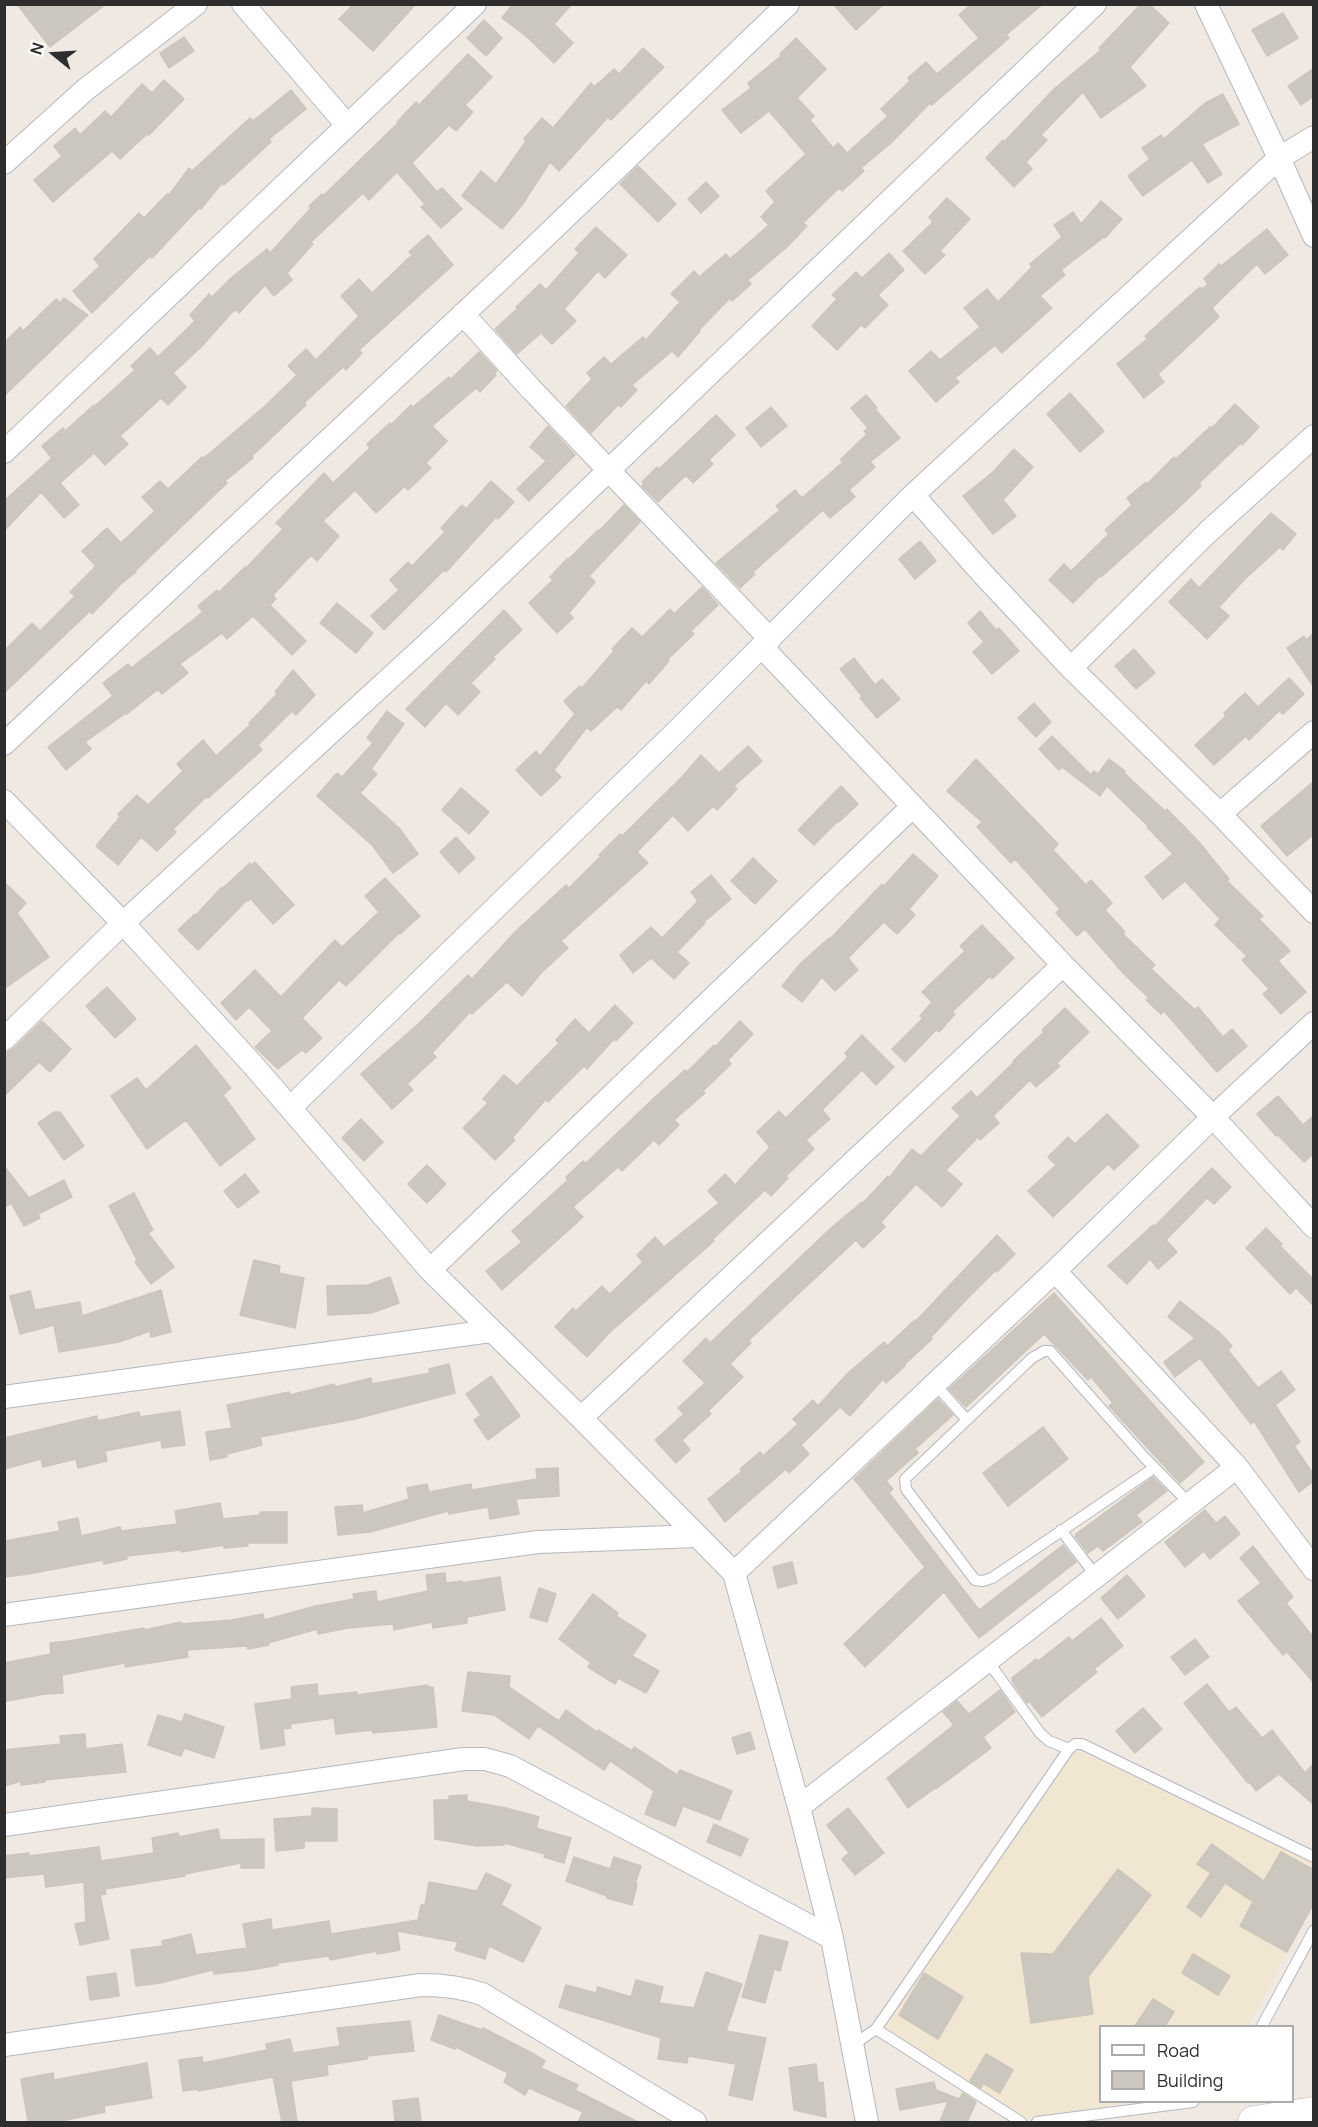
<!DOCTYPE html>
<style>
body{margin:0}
#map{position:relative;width:1318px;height:2127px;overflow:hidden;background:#efe9e1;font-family:Manrope,sans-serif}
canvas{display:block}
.frame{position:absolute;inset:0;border:6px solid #2e2e2e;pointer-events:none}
.legend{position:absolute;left:1099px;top:2025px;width:195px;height:78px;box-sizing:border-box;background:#fff;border:2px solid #ababab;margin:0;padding:8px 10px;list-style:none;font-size:18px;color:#2e2e2e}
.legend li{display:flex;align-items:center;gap:12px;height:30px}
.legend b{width:30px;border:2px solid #ababab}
.north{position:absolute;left:24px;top:24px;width:60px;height:60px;-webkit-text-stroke:4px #fff;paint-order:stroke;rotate:288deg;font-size:16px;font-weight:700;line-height:24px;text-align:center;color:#2e2e2e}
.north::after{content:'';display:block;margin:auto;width:21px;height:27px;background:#2e2e2e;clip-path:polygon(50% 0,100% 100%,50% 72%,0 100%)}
</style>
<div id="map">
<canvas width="1318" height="2127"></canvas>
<div class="frame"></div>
<ul class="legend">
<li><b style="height:8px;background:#fff"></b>Road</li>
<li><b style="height:16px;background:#cbc7bf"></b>Building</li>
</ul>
<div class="north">N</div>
</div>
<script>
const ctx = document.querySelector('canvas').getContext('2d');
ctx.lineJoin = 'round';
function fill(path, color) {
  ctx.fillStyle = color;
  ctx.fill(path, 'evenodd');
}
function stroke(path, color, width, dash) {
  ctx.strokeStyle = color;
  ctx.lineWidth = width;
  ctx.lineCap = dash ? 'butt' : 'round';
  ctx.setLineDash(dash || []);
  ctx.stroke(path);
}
fill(new Path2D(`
 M1075,1748L1313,1863V1906L1248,2026H1100V2102H1128L1025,2120L881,2028Z`), '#f0e6d1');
const building = new Path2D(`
 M17,4H106L50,47Z
 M354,4H416L373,51L339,19Z
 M513,4H572L554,24L573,43L554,63L526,36L502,18Z
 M833,4H884L856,30Z
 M971,4H1043L1006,35L1009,38L932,105L930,103L892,142L861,168L864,171L842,191L839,188L803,223L807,226L787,247L748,280L751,284L732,301L730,298L699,330L700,331L678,357L672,351L632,385L637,390L621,407L618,405L591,433L566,406L592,379L587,373L604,357L611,364L643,337L646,340L680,302L671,294L694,271L699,277L726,254L730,259L769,225L761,217L775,202L766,191L806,154L769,111L741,133L722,110L751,88L748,83L781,56L780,54L796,38L826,69L797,98L814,116L810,120L833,148L838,143L847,153L888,116L881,109L910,81L908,78L926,62L937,74L979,38L959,15Z
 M1141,4H1149L1169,23L1130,67L1146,86L1101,118L1083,92L1041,135L1047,140L1026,162L1032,169L1014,187L986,158L1003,140L1004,142L1054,89L1101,50L1099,48Z
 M1283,13L1298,38L1267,56L1252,30Z
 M484,20L502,38L486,56L467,38Z
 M184,37L194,51L169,68L160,53Z
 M643,48L664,67L611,120L608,117L559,171L550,162L522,205L502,229L462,196L481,171L496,184L526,141L524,139L542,118L553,128L591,83L594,87L614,69L619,74Z
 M468,54L492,77L465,105L473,112L456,131L449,125L412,163L437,192L442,188L462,209L441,228L421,207L425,204L397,172L369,200L363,193L311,242L313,244L287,273L292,280L274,296L265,285L239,313L235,309L202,346L173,373L186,387L168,405L161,398L120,436L128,444L105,465L94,453L60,483L79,505L64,518L41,492L4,531V501L52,458L42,446L63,428L65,431L94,405L95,406L135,370L131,366L150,348L158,357L195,321L190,315L209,294L212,297L231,278L267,249L270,253L311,208L309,206L322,194L324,195L398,123L397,122L416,102L419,105Z
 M1314,68V96L1301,105L1288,86Z
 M164,80L184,99L149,135L147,134L120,159L112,151L53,202L34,180L62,156L54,146L75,128L80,135L105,111L111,117L142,84L152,93Z
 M291,90L306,109L269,139L271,142L224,185L222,183L201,209L199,208L152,258L150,256L92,313L73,291L100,266L94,259L139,213L144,218L167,194L169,195L189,168L192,171L250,118L253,121Z
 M1223,94L1239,124L1202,144L1222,174L1208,183L1192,160L1143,196L1128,176L1150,159L1142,148L1161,135L1164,139L1205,103Z
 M638,166L676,204L658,222L620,184Z
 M706,182L719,196L701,213L688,199Z
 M947,198L970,219L940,251L945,255L925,274L903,251L933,222L929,217Z
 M1101,201L1122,219L1105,238L1104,237L1061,270L1065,275L1040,296L1052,308L1002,353L995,345L955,378L959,382L936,402L909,371L931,351L940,360L980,327L964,308L987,289L998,302L1032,267L1030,264L1062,237L1054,225L1073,212L1081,224Z
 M596,227L627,255L605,278L598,271L564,309L576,321L552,344L541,333L517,354L495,329L518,308L516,307L540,284L546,290L579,253L575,249Z
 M1267,229L1288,255L1265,274L1257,264L1212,308L1219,317L1158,374L1164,382L1144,398L1117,364L1147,339L1145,336L1166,317L1200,287L1202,289L1208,284L1204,279L1219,264L1221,266Z
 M428,235L453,265L359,350L362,353L346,370L343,367L304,403L306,405L252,456L253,458L225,481L227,483L135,571L136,572L121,584L92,614L90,611L4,693V651L32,623L40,631L75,596L70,592L96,566L82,551L107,528L121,543L155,511L142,497L160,481L168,489L202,457L204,458L265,406L297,375L288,366L306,349L316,360L359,316L341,296L359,279L372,293L412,255L409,252Z
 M889,253L904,270L878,295L888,305L865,328L861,325L837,350L812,326L837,299L832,295L856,272L862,278Z
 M64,298L88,315L4,396V343L20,327L23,331L56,299L60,303Z
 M479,352L497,371L494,373L496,375L480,392L476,388L432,426L447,441L426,463L431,468L408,490L405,486L376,513L355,490L323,521L339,536L317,561L311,555L273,595L276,599L270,605L306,641L292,655L253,616L227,639L222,633L180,664L188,673L162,694L158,689L127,714L126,713L85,742L91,749L66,770L48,747L113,696L103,683L128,664L131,668L203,612L198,606L217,590L219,592L245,567L246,568L283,529L276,523L324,473L333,483L370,448L367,444L390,423L391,425L411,405L413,407L449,377L451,379Z
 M1070,393L1104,431L1080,452L1047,414Z
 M866,395L877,408L875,409L900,438L870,462L875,467L849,490L855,497L830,518L823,510L753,572L755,574L740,588L716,563L780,510L776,506L795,490L802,498L843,462L840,460L867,434L864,431L868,428L851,408Z
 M1235,404L1259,427L1242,445L1241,443L1199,483L1201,486L1177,509L1101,577L1100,576L1073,603L1049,580L1064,564L1071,571L1109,534L1105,530L1132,505L1127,498L1146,482L1147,484L1174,457L1176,459L1210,427L1212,428Z
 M771,407L787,426L761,447L746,428Z
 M716,415L735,435L709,460L713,464L693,483L686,475L658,502L642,486L644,484L642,482L657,467L659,469Z
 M548,426L575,455L529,501L517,489L546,461L530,447Z
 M1014,449L1033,467L1003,500L1016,516L993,534L963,496L993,472Z
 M491,481L514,502L498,519L496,517L446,572L444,570L384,630L371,616L399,590L390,580L408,562L412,566L445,532L441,528L462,505L466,509Z
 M624,505L640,522L589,576L595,582L569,613L573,618L557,633L529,603L553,580L550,577L568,558L569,559L598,530L599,531Z
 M1271,513L1296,534L1283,550L1280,547L1245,579L1219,607L1229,616L1207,639L1169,602L1191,579L1199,588Z
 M920,541L936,561L915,579L899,559Z
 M702,587L718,605L691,631L694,634L667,660L669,661L649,684L646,681L621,710L617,707L591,731L587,727L554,770L561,777L541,796L516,770L536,751L540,756L575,714L564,701L580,686L582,688L614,651L612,649L632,628L642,637L670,609L674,614Z
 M337,603L373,633L356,653L320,623Z
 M504,610L522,630L493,657L495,659L471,683L480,692L458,715L446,703L425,727L406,709Z
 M980,611L996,630L999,628L1019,651L992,674L973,652L984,642L968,623Z
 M1314,633V687L1287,648L1304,636L1306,640Z
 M1134,649L1155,673L1136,689L1115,666Z
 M854,658L875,685L882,679L900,699L877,718L860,698L862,696L840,669Z
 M293,670L315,695L296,715L292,711L258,745L262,750L208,798L206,797L173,829L176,832L157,851L141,837L118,865L96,846L120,817L118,814L137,795L148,805L183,771L177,764L203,740L216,756L251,724L249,723L277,694L275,692Z
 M1289,678L1304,694L1283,714L1279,711L1249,740L1246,736L1214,765L1195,745L1226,716L1224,713L1245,693L1258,707Z
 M1034,703L1051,722L1036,737L1018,718Z
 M387,711L404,724L371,769L377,774L360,793L399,828L418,854L393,873L372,845L317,796L337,773L342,777L373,743L367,738Z
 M1052,736L1091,775L1094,771L1098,774L1109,759L1125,771L1124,773L1165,811L1167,809L1198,841L1229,879L1227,881L1263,916L1259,919L1290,951L1278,961L1306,992L1281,1014L1263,994L1269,989L1242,960L1247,956L1215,925L1220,919L1185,881L1163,899L1145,877L1173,854L1147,827L1148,826L1107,786L1100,796L1062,767L1059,770L1039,749Z
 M748,746L762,761L734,786L737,789L717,810L713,806L688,831L673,815L637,852L648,863L561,941L568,948L541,973L522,996L507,982L472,1014L470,1012L432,1053L436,1057L407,1084L413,1090L392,1109L361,1074L416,1026L468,975L472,979L516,931L566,885L569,888L601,856L599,855L620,834L622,836L682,777L701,755L719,773Z
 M976,759L1058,844L1053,850L1086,885L1091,880L1112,903L1105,910L1125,932L1123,934L1155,965L1151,969L1195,1010L1198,1007L1223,1037L1232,1029L1247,1046L1217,1072L1164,1011L1161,1014L1146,1000L1149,998L1123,973L1085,929L1077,936L1056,913L1060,909L1015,859L1011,863L977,827L982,822L947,791Z
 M1314,781V834L1287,856L1261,826Z
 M841,786L858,804L839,822L838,821L814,845L798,830Z
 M461,788L489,812L469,834L442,810Z
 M456,837L475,858L459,873L440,852Z
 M913,854L938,876L909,909L915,915L897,934L884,922L848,958L858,970L835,991L822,977L802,1002L782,986L801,963L829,938L830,939L882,884L884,886Z
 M753,858L777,881L755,904L731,881Z
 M255,862L294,905L273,924L251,899L248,901L247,900L198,950L178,930L195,914L196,915L222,887L223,888L250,863L252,865Z
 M711,875L731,899L704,922L705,923L677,952L689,963L674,979L651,958L633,973L620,955L651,927L662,938L698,901L691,892Z
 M385,878L420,916L400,934L399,933L346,986L339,980L302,1018L322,1038L306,1053L302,1050L278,1069L255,1047L272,1031L249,1007L236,1020L221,1003L255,970L281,997L335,940L342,947L379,912L365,896Z
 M4,882L26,903L17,913L49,957L4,989Z
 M982,925L1014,958L992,979L989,977L952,1012L955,1014L939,1032L936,1030L905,1062L892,1049L923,1018L920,1016L932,1002L922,992L965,951L960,946Z
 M107,987L136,1019L115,1038L86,1006Z
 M615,1005L633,1023L616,1041L614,1039L587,1069L584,1066L548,1102L546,1099L512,1138L515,1140L495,1160L463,1128L488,1103L483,1099L504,1075L517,1086L559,1043L556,1040L575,1019L589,1033Z
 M1065,1008L1089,1032L1057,1063L1060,1066L1036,1087L1030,1080L993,1116L999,1123L980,1140L978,1137L946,1170L962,1184L942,1207L916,1184L881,1222L885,1227L863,1248L856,1240L749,1340L751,1343L730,1364L743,1377L708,1411L711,1414L682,1440L690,1450L676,1463L655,1440L684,1414L678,1408L705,1383L683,1361L706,1338L710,1343L831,1228L862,1202L863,1203L888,1176L889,1178L912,1149L921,1156L960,1116L952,1108L971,1091L977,1098L1014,1062L1013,1061L1044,1032L1042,1030Z
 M42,1021L71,1049L50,1072L39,1062L4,1096V1054L13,1049Z
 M740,1021L753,1034L728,1060L731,1064L703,1091L705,1093L674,1120L679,1125L659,1145L654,1140L622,1171L618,1167L573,1207L583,1217L502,1290L486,1271L522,1242L512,1231L568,1180L566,1177L583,1161L586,1163L653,1099L685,1070L687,1072L714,1045L715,1047Z
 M862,1035L894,1067L876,1085L862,1070L822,1110L830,1119L806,1140L814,1149L786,1176L788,1178L771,1196L765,1190L712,1240L714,1241L609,1333L587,1357L555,1327L573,1308L576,1311L602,1286L610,1294L643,1262L637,1255L655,1237L664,1247L719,1203L708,1191L725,1174L735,1185L770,1147L757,1132L779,1111L786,1118L848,1057L845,1053Z
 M196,1045L231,1088L223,1095L255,1139L220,1166L186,1120L147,1149L111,1096L137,1078L146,1090Z
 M1278,1096L1303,1125L1314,1115V1153L1304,1162L1277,1134L1276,1136L1257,1114Z
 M54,1112H60L84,1146L64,1160L38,1123Z
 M1107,1114L1139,1146L1114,1170L1108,1164L1053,1217L1028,1191L1056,1165L1048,1157L1068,1137L1075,1144Z
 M361,1119L383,1142L364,1161L342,1138Z
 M427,1165L446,1184L427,1203L408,1184Z
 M4,1166L29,1198L64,1180L72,1197L38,1214L40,1218L24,1226L11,1203L4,1208Z
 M1212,1168L1231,1187L1214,1204L1207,1198L1166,1240L1177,1252L1158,1269L1150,1259L1127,1284L1108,1266L1153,1225L1154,1227Z
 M245,1174L259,1192L238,1208L224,1191Z
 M134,1193L153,1230L148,1233L174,1267L151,1284L135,1262L137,1260L109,1206Z
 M1266,1228L1282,1244L1280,1246L1314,1280V1306L1296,1288L1290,1294L1246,1248Z
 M997,1235L1015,1254L997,1272L996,1270L965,1301L931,1337L932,1339L904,1365L905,1366L886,1383L883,1379L850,1416L840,1407L801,1445L809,1454L789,1473L786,1469L725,1522L708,1499L742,1471L740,1469L760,1452L763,1456L798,1424L793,1419L813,1400L818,1406L847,1374L884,1342L887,1346L915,1320L916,1321Z
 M254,1260L280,1266L279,1273L304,1278L295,1328L240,1315Z
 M390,1277L399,1303L371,1313L328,1315L327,1286L368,1285Z
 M161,1290L171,1332L151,1337L150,1331L119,1342L59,1352L54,1325L20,1334L10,1296L30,1291L35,1310L80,1302L82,1316Z
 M1054,1293L1204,1462L1180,1483L1109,1406L1113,1403L1091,1377L1088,1380L1044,1334L966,1407L949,1389Z
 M1180,1301L1220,1333L1232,1346L1228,1350L1258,1388L1281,1371L1295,1390L1275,1405L1300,1442L1294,1446L1314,1475V1481L1299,1492L1254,1421L1251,1424L1200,1358L1175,1377L1164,1362L1195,1338L1168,1317Z
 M449,1364L455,1393L355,1419L260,1437L262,1445L227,1454V1457L210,1460L206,1432L232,1428L227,1405L289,1392L290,1395L334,1384L335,1387L371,1378L372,1384L430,1373L429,1369Z
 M491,1376L520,1416L488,1440L474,1420L481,1415L466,1394Z
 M938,1399L953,1415L915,1449L918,1453L886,1481L893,1489L889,1493L979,1610L1063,1545L1076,1562L979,1638L944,1592L865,1667L844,1644L925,1567L854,1479Z
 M180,1411L185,1445L162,1448L161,1440L105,1451L107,1461L78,1468L76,1459L43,1467L41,1459L4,1469V1438L97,1416L98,1421L139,1412L140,1417Z
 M1043,1427L1068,1459L1008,1506L983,1473Z
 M558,1468L559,1496L516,1499L519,1514L490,1519L488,1507L449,1514L448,1511L370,1532L338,1535L335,1507L362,1505L363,1513L409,1499L407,1488L427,1484L429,1492L471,1484L472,1490L537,1479L536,1469Z
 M1153,1477L1167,1491L1136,1515L1142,1522L1103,1551L1098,1546L1088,1553L1075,1536L1076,1534Z
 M220,1503L223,1519L260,1515V1512H287V1543H247L248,1546L224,1548V1545L181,1552V1550L127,1556V1559L104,1564L103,1560L28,1574L4,1577V1541L60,1531L58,1522L78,1518L81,1536L120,1527L121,1531L177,1524L175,1511Z
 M1205,1510L1216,1523L1225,1516L1240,1534L1210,1559L1204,1551L1185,1567L1165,1542Z
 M1253,1546L1293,1597L1286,1603L1314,1638V1683L1287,1652L1283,1655L1238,1601L1261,1583L1240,1558Z
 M792,1562L797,1583L778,1588L773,1567Z
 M445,1573L446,1583L462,1581V1583L500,1577L505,1610L467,1617V1623L433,1628L432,1622L394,1630L393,1624L348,1628L318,1634L317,1629L268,1643L269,1645L248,1649L247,1646L187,1650L188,1657L125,1667V1663L62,1675L63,1693L45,1694L7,1701L4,1688V1663L51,1654L50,1643L69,1641L144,1628V1630L181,1622V1624L232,1620L263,1614L264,1620L316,1606L354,1599L353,1594L376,1591L377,1602L428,1591L426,1575Z
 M1127,1575L1145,1596L1118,1619L1101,1598Z
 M539,1588L556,1594L547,1622L530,1617Z
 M593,1594L618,1613L616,1616L646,1635L632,1656L659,1671L646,1693L618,1678L615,1684L588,1667L591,1663L559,1639Z
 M1101,1618L1123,1646L1094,1669L1097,1672L1042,1717L1029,1701L1027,1703L1012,1681L1013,1680L1012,1678L1036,1659L1038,1661L1069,1637L1072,1641Z
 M1195,1639L1209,1657L1185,1675L1171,1657Z
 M468,1672L510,1676L509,1687L559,1721L566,1710L597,1732L598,1730L632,1751L634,1747L677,1775L680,1770L732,1791L720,1820L683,1806L675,1826L645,1814L654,1791L610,1761L604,1770L538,1726L529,1739L494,1715L462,1711Z
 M317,1684L318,1696L357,1692V1695L428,1685V1687H433L437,1727L373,1733L372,1730L336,1734L334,1718L290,1724L291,1728L283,1729L285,1745L261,1749L255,1704L292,1699L291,1687Z
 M1207,1684L1229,1712L1236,1707L1262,1738L1272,1730L1305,1773L1314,1763V1805L1279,1774L1256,1791L1250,1782L1248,1783L1184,1703Z
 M1000,1690L1015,1712L983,1737L991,1748L936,1789L935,1788L908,1808L887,1778L954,1725L943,1712L957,1701L969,1714Z
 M1143,1708L1162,1729L1135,1753L1116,1731Z
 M185,1714L224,1727L214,1758L184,1748L181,1756L148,1745L158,1715L182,1722Z
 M750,1732L755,1749L737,1754L732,1738Z
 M85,1734L86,1749L122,1744L126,1772L44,1780L45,1782L21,1785V1781L4,1786V1750L61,1744L60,1736Z
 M467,1795V1801L506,1808L539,1817L536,1828L571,1838L564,1863L544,1857L545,1854L504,1843V1845L477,1846L435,1839L434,1800H449V1796Z
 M312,1808L337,1809V1841H304V1848L276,1851L274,1819L312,1816Z
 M848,1808L884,1853L855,1875L842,1859L849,1853L827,1825Z
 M714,1824L748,1839L741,1856L707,1842Z
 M218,1829L220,1840L264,1839V1868H241V1863L185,1874V1876L105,1889L106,1894L100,1895L109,1939L80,1945L75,1924L86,1922L84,1882L46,1887L44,1874L4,1878V1856L29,1853V1856L99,1847L101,1861L154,1853L152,1838L178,1833L179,1837Z
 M1212,1844L1264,1881L1281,1852L1314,1870V1903L1287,1952L1240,1926L1253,1902L1225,1883L1201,1917L1187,1907L1211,1873L1197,1864Z
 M574,1857L610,1869L614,1857L641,1866L635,1884H637L632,1905L607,1898V1896L566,1881Z
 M1118,1869L1151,1895L1088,1977L1093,2014L1031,2023L1021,1953L1053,1954Z
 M486,1873L511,1885L501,1905L541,1928L523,1962L489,1946L485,1959L455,1950L458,1942L397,1931L400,1950L377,1954V1951L330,1960L329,1956L278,1963V1965L251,1970L214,1974L213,1970L160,1983L136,1986L131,1950L163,1946L162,1941L191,1934L196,1955L247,1948L243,1924L271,1919L272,1930L329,1921L331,1934L418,1920L421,1905H425L429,1882L477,1891Z
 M760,1935L788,1942L780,1971L774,1969L765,2003L742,1997Z
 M1193,1954L1230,1976L1218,1995L1182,1973Z
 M706,1972L742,1984L726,2031L766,2038L752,2100L729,2095L736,2064L688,2056L687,2063L658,2059L661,2038L559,2007L566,1985L596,1993L598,1987L631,1997L636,1980L663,1987L659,2003L694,2008Z
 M116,1973L119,1996L90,2000L87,1977Z
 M924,1973L963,1997L938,2039L899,2015Z
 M1153,1999L1174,2012L1165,2026H1135Z
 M439,2015L482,2030L483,2028L530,2052L545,2061L541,2068L578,2085L575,2090L638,2122H578L583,2112L529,2088L525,2095L504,2082L508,2073L456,2047L455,2049L431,2040Z
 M410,2021L414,2051L367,2056V2059L327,2065L328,2075L291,2081L297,2122H282L273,2077L198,2091V2089L183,2091L179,2060L202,2057L203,2063L267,2050L266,2044L290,2039L293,2053L340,2046L337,2028Z
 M986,2054L1013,2070L1000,2093L983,2083L981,2088L970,2081Z
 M147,2063L152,2098L104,2106L105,2112L61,2121V2122H28L21,2079L53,2073L54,2080Z
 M816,2064L818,2083L823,2082L826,2117L794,2110L789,2068Z
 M934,2082L936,2090L959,2099L963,2093L976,2102L967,2122H940L948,2101L900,2110L896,2089Z
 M418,2098L421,2120L395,2122L393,2101Z`);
fill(building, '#cbc7bf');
stroke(building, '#cbc5ba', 1.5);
const service = new Path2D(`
 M935,1384L967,1420
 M1154,1468L992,1578L983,1581L975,1580L906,1489L905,1479L1032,1358L1044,1351H1050L1144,1457L1190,1504
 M1061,1530L1096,1576
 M987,1660L1040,1733L1049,1741L1069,1749
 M1262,2026L1314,1930
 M876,2029L1069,1749L1075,1744H1082L1314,1857
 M853,2045L876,2029L1021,2122
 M1037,2122L1193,2102`);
const minor = new Path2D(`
 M243,4L346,124
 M1206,4L1279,158L1314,236
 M4,163L85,90L196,4
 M463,314L531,389L770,639
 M4,452L475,4
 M913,495L981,572L1071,668L1220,814L1314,912
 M762,647L1063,965L1213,1117L1314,1227
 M1071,668L1208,532L1314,436
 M4,744L504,276L788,4
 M4,801L123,923L253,1065L430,1270L581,1418L734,1573L799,1807L832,1938L867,2122
 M1220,814L1314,732
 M4,1039L123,923L440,632L1095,4
 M290,1108L677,731L913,495L1279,158L1314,137
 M430,1270L912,807
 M1055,1271L1237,1467L1314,1569
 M4,1397L491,1331
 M581,1418L1063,965
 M734,1573L1055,1271L1213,1117L1314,1023
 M4,1615L538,1542L697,1536
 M799,1807L1237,1467
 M4,1825L464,1759H485L510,1766L832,1938
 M4,2045L421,1985C443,1985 462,1987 482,1994L695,2122`);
const secondary = new Path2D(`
 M1254,2122L1314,2113`);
stroke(service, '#b4b7c1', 12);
stroke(minor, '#b4b7c1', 24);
stroke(secondary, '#b4b7c1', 33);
stroke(service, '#fff', 10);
stroke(minor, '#fff', 22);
stroke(secondary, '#fff', 32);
</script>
